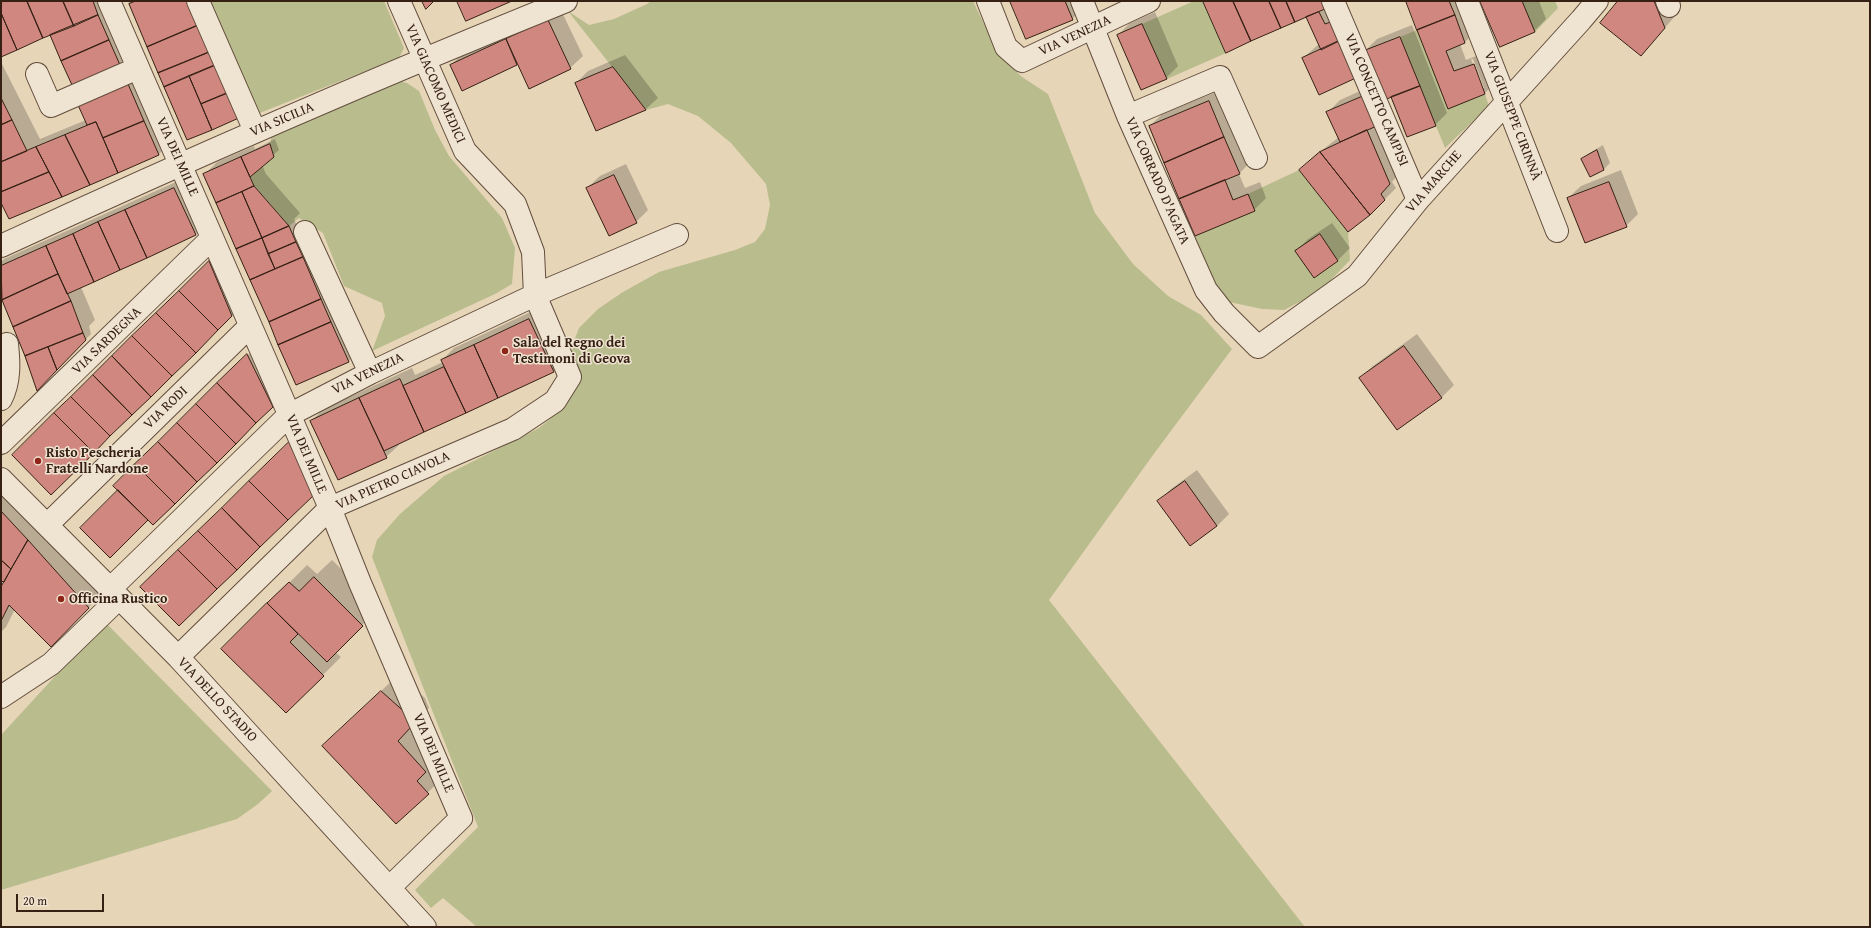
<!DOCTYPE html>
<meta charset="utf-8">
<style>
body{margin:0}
#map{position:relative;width:1871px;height:928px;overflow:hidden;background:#e7d5b8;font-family:"Gentium Book Plus",serif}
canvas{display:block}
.frame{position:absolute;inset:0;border:2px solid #362014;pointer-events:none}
.scale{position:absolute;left:16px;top:894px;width:88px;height:18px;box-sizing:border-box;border:2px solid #362014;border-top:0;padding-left:5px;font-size:12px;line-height:14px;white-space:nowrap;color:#362014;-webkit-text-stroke:3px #efe4d1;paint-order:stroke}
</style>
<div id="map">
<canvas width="1871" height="928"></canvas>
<div class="frame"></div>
<div class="scale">20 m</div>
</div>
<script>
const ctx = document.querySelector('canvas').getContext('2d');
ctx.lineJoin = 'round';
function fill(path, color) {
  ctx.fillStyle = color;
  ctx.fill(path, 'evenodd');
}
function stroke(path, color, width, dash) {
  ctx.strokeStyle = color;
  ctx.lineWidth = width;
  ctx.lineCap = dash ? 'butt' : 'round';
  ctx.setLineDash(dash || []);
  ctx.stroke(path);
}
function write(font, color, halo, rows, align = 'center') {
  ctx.font = font + ' "Gentium Book Plus",serif';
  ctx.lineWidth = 3;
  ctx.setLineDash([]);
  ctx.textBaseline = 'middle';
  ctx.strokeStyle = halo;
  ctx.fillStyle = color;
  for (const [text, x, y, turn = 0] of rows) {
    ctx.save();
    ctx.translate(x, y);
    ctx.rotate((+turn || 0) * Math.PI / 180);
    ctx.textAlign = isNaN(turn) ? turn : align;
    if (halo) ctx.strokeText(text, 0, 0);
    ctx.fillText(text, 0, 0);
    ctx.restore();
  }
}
fill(new Path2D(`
 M211,1H384L404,48L399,58L257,114L208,7Z
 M651,1H973L999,55L1022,77L1048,94L1095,213L1133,264L1168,296L1201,315L1232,349L1153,455L1049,600L1305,927H477L443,898L431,908L415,890L478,827L372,557L377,540L400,514L444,476L539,428L561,410L574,341L579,328L598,309L623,292L659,272L735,250L755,242L765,229L770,205L766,184L731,143L698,116L668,104L646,110L568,11L589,25L614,19L647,4Z
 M1194,1H1203L1226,53L1167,79L1142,24Z
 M1522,1H1555L1558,8L1535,32Z
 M1417,30L1448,109L1485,94L1489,106L1445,148L1400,37Z
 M395,80L407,83L419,91L435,130L449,156L502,218L515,248L512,284L495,294L372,351L385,316L382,303L344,286L323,233L299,218L289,226L254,186L250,177L274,157L270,144L272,133Z
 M1299,170L1348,232L1350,260L1328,283L1309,297L1284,310L1262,309L1229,302L1214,288L1195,236L1254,211L1248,194Z
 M105,622L272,791L258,804L237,819L1,890V735Z`), '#b9bc8d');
fill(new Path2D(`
 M1,1H110L131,52L119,64L72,84L51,34L1,55Z
 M128,1H208L240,117L188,139Z
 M1011,1H1082L1084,7L1072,19Z
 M1204,1H1332L1364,52L1377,39L1412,25L1447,113L1435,125L1392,96L1385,99L1401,171L1392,182L1396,188L1384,200L1300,170L1312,158L1339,137L1328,112L1340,100L1378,83L1303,58L1319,44L1307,16Z
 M1407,1H1466L1477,30L1465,42L1460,44L1466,60L1486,52L1497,81L1485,93L1448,107ZM1471,59H1473L1484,88H1482Z
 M1481,1H1539L1546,19L1534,31Z
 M1620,1H1671L1676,15L1641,55Z
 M560,8L583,56L570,68L518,63L462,89L451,65L463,53Z
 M1155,12L1178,66L1166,78L1118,35L1130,23Z
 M625,55L658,98L646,109L597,130L576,83L588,71Z
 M1,62L40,139L86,120L140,72L171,142L159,154L10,218L1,202Z
 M1221,90L1251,161L1239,174L1245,188L1260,182L1266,198L1254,210L1195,234L1150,126L1162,114Z
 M275,139L279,150L262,165L266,174L300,213L294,219L307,249L360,349L348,362L251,280L205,174L217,162L254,146L255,149ZM251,182L286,222H284L250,183Z
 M1603,145L1610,163L1604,169L1591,175L1582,160L1588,154Z
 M626,164L648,210L636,222L587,188L600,176Z
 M1621,170L1638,214L1626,226L1568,198L1581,186Z
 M187,177L208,222L196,234L81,287L95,320L89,326L91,334L37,389L1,294V262L4,259Z
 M1332,223L1350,248L1338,260L1314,276L1296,251L1308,239Z
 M221,250L244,304L51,493L13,455Z
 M541,307L565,359L553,371L398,443L399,445L386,457L311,421L324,409L412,368L415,375L443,362L442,360L454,348Z
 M1417,334L1454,385L1442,397L1398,429L1361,378L1373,366Z
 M260,343L284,394L153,524L115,486Z
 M1197,470L1229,514L1217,526L1159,501L1171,489Z
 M1,485L106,590L51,646L15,609L6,627L1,632V589L5,581L1,580Z
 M332,560L380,607L335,652L341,657L286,712L223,649L307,565L317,574Z
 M399,674L425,698L429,708L415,723L446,775L396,823L323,746Z`), '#0003');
const building = new Path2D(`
 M1,1H27L43,38L17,50L1,13Z
 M27,1H63L74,26L43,38Z
 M63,1H93L98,15L74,26Z
 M136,1H191L201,24L147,47L129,4Z
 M422,1H434L426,9Z
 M457,1H512L466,21Z
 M1010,1H1065L1073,20L1026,39Z
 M1203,1H1233L1251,41L1226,53Z
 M1233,1H1269L1281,28L1251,41Z
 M1269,1H1286L1295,22L1281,28Z
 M1286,1H1324L1327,8L1295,22Z
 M1406,1H1449L1455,15L1417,30Z
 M1480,1H1522L1535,32L1500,47Z
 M1618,1H1654L1665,28L1641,56L1600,23Z
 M1319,12L1325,24L1333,21L1341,40L1321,50L1306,17Z
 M1,13L17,50L1,57Z
 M98,15L109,40L61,61L50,35Z
 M1455,15L1465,43L1446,51L1454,71L1474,64L1485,94L1448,109L1417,30Z
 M548,20L571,69L529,89L506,39Z
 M201,24L212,51L158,73L147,47Z
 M1142,24L1167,79L1141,90L1117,35Z
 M1400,37L1420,86L1384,100L1364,51Z
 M506,39L517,65L462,91L450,65Z
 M109,40L120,65L72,85L61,61Z
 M1341,40L1358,77L1319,95L1302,58Z
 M212,51L218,64L164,87L158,73Z
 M218,64L230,92L201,104L189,76Z
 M613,67L646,110L596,131L575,83Z
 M189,76L212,130L187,140L164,87Z
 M128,84L144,121L103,138L96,122L87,125L78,105Z
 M1420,86L1436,126L1407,137L1391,97Z
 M230,92L241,117L212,130L201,104Z
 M1366,95L1379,125L1340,142L1326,112Z
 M1,98L12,120L1,125Z
 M1209,101L1224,137L1164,163L1149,126Z
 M12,120L27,151L1,162V125Z
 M144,121L159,155L118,173L103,138Z
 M96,122L118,173L90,185L65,135Z
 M1367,130L1390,184L1381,194L1385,200L1370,215L1320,152Z
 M65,135L90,185L62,197L36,147Z
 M1224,137L1240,174L1179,199L1164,163Z
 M270,144L274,157L250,177L241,157Z
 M36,147L49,172L1,192V162Z
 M1597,150L1604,170L1590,177L1581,159Z
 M1320,152L1370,215L1348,232L1299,170Z
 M241,157L254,186L216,203L203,174Z
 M49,172L62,197L9,219L1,203V192Z
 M614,175L637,223L609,236L586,188Z
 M1225,180L1233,200L1248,194L1255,211L1195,236L1179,199Z
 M1609,182L1627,227L1585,243L1567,198Z
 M254,186L289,226L262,238L242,192Z
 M174,188L196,235L147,258L125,210Z
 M242,192L262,238L236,249L216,203Z
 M125,210L147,258L120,270L98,222Z
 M98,222L120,270L94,282L73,234Z
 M289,226L296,242L268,254L262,238Z
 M73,234L94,282L67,294L46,246Z
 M1320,234L1338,261L1314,278L1295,251Z
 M262,238L275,269L250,280L236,249Z
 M296,242L303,257L275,269L268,254Z
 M46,246L58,274L2,300L1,266Z
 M303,257L321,299L269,322L250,280Z
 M209,261L232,316L218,330L179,291Z
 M58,274L71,301L13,327L2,300Z
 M179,291L218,330L196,353L156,313Z
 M321,299L331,322L278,345L269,322Z
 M71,301L83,333L25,356L13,327Z
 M156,313L196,353L172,376L132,336Z
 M529,319L554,372L498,398L474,345Z
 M331,322L349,362L296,385L278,345Z
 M83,333L86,340L57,370L48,347Z
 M132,336L172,376L151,397L112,356Z
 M474,345L498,398L466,413L441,360Z
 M1404,346L1442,398L1397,430L1359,378Z
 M48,347L57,370L37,391L25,356Z
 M247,354L273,407L256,423L217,383Z
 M112,356L151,397L132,415L93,375Z
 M444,367L466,413L424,432L403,386Z
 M93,375L132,415L110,436L71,397Z
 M400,379L424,432L384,451L359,398Z
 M217,383L256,423L236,444L196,404Z
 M71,397L110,436L94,453L54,413Z
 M359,398L387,458L338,480L310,421Z
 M196,404L236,444L217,463L177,423Z
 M54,413L94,453L51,495L12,455Z
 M177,423L217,463L197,482L158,442Z
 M158,442L197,482L175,504L135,464Z
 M289,442L314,495L288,520L249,481Z
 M135,464L175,504L153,525L113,486Z
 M249,481L288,520L260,547L222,508Z
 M1185,481L1217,526L1190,546L1157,501Z
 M118,490L148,520L110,558L80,528Z
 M222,508L260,547L237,570L198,531Z
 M1,511L28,540L11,569L1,560Z
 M198,531L237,570L217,589L178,550Z
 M28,540L89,608L51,647L9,605L1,621V587Z
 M178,550L217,589L179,626L140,587Z
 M1,560L11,569L4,582L1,581Z
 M314,577L363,626L327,662L267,603L289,582L299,591Z
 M267,603L298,634L290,642L324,676L286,713L221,649Z
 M381,691L408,715L412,726L398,741L426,772L417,781L429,794L396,824L322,746Z`);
fill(building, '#d0877f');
stroke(building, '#362014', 1);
const minor = new Path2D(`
 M109,1L330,508L360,583L461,818L390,887
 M198,1L255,131
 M988,1L1006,47L1022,61L1149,1
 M1082,1L1128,116L1206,290L1224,313L1258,347L1357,276L1418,200L1581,20L1597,1
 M1333,1L1418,200
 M1467,1L1557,231
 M1667,1L1669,6
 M37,74L51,106L138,68
 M1128,116L1220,77L1256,158
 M305,232L370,373
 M1,246C187,160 375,78 566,1
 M1,399C10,381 9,363 7,344
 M1,443L212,238
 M1,479L178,657L425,927
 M47,525L250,326
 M110,589L289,415L370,373L535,295L677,235
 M178,657L330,508L513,429L555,401L570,377L535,295L533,252L515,204L465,151L399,1
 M1,697L51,664L119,598`);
stroke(minor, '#624d3d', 24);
stroke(minor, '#efe4d1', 22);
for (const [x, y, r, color] of [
 [505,351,4,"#8f2418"],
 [38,461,4,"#8f2418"],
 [61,599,4,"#8f2418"]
]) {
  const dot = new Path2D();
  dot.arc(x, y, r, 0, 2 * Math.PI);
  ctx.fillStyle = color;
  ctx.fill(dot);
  stroke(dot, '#efe4d1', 1.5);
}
write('14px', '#362014', '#efe4d1', [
 ["VIA VENEZIA",1075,36,-25],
 ["VIA GIACOMO MEDICI",435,84,66],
 ["VIA CONCETTO CAMPISI",1376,100,67],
 ["VIA GIUSEPPE CIRINNÀ",1512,116,69],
 ["VIA SICILIA",282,120,-23],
 ["VIA DEI MILLE",177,157,66],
 ["VIA CORRADO D'AGATA",1157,181,66],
 ["VIA MARCHE",1434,182,-49],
 ["VIA SARDEGNA",107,341,-44],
 ["VIA VENEZIA",368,374,-26],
 ["VIA RODI",166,408,-44],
 ["VIA DEI MILLE",306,454,67],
 ["VIA PIETRO CIAVOLA",393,481,-24],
 ["VIA DELLO STADIO",217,700,47],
 ["VIA DEI MILLE",433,753,67]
]);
write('bold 14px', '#362014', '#efe4d1', [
 ["Sala del Regno dei",513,343],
 ["Testimoni di Geova",513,359],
 ["Risto Pescheria",46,453],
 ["Fratelli Nardone",46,469],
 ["Officina Rustico",69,599]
], 'left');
</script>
